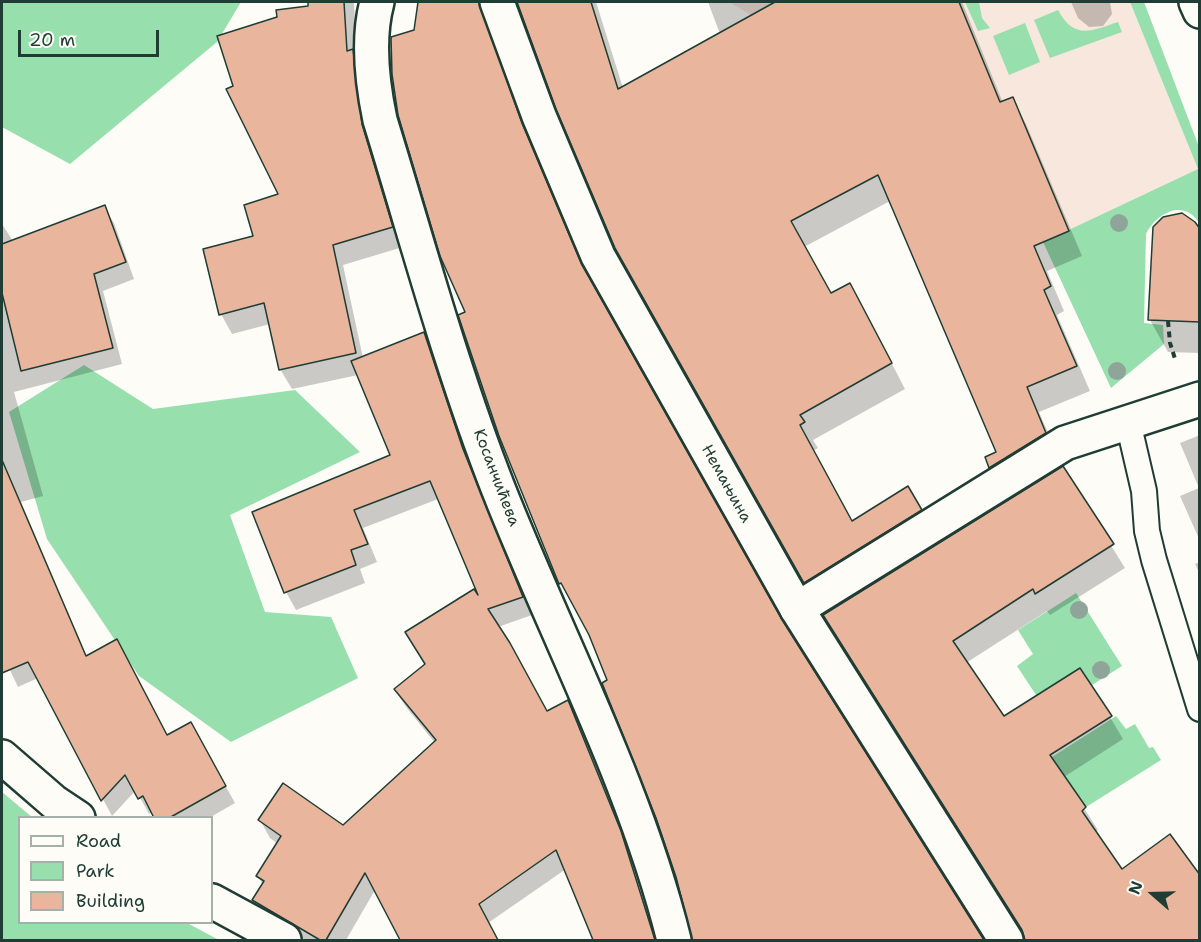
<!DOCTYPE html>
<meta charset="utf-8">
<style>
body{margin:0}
#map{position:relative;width:1201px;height:942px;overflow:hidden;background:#fdfcf7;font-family:"Shantell Sans",sans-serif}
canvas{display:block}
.frame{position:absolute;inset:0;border:3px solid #1f3d34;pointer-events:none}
.legend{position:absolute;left:18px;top:816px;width:195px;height:108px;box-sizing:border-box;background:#fdfcf7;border:2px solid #a4b0a9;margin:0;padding:8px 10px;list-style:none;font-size:18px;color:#1f3d34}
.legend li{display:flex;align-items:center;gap:12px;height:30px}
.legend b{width:30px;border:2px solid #a4b0a9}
.north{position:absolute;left:1123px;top:864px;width:60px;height:60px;-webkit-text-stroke:4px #fdfcf7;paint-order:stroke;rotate:290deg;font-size:16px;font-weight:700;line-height:24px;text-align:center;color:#1f3d34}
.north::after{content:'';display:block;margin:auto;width:21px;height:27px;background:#1f3d34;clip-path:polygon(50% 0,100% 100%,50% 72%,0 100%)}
.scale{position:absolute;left:18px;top:30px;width:141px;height:27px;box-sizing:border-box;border:3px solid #1f3d34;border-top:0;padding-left:8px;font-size:18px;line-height:21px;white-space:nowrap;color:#1f3d34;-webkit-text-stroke:4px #fdfcf7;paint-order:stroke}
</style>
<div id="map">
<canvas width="1201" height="942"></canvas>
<div class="frame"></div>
<ul class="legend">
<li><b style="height:8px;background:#fdfcf7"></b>Road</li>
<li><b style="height:16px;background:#97dfad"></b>Park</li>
<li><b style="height:16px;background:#e9b59c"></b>Building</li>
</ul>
<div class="north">N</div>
<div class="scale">20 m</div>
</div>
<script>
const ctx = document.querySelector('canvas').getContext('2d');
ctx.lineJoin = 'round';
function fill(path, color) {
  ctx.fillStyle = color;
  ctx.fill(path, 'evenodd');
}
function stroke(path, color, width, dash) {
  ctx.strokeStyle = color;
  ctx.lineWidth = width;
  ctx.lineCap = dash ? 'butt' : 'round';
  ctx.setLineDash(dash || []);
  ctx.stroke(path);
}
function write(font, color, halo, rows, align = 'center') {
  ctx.font = font + ' "Shantell Sans",sans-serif';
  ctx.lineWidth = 6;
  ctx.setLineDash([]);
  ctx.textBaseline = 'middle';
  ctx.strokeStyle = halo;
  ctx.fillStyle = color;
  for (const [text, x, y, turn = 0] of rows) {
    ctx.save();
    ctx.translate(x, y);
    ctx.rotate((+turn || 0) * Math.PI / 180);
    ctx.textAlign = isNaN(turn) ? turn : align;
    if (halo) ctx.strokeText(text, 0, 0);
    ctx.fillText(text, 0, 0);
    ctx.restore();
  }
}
fill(new Path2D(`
 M729,2H1130L1198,169L1030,248L969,254L920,275L870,158L781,33Z`), '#f7e7dc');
fill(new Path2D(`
 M2,2H241L217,42L70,164L2,127Z
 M965,2H979L982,18L990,28L978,31Z
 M1130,2H1144L1199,147V223C1184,198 1156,213 1146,234L1144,323L1163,325L1164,344L1111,388L1043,242L1198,169Z
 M1058,10C1074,40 1091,31 1118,22L1122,32L1050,58L1034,20Z
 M1025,23L1040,62L1009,75L993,36Z
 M84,365L153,409L295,390L360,452L230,515L265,612L331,617L358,678L231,742L139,676L47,539L9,412Z
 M1076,593L1122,666L1092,685L1080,668L1036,695L1017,666L1033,654L1018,630Z
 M1116,716L1126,729L1135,724L1149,748L1153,747L1161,760L1086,807L1052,757Z
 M2,792L32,817L20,818V922L187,923L219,940H2Z`), '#97dfad');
fill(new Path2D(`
 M309,2H354L357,59L403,247L343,265L363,358L424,334L434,351L473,469L532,615L498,627L547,713L568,702L578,720L630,850L660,940H595L566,869L488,923L497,940H402L375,890L346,940H302L265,918L254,900L263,885L258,876L278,844L270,838L260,820L343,827L435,743L406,707L395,690L426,664L482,601L438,499L363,528L377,562L360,569L365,583L296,610L286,592L392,456L358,375L292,389L280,369L270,324L232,334L221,314L255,237L280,195L234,87L310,8Z
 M419,2H467L471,14L479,11L489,29L531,143L591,285L782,623L920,842L975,940H693L677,876L609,681L591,635L560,583L466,313L415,31Z
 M518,2H596L623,88L720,34L708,2H962L1003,103L1012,99L1026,124L1082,256L1047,271L1064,311L1057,315L1090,391L1039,412L1059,458L1004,492L986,458L998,452L890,201L804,247L831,295L864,310L905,389L813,440L818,448L813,451L852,523L921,510L935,535L819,606L616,247L558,109Z
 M1071,2H1110L1112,14L1103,26L1089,27L1078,18Z
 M104,207L114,223L134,279L103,291L122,364L14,392L43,496L21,502L87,657L167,737L200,740L235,803L209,818H156L153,812L149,814L136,790L112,816L38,678L18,687L2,653V224L13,241Z
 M1154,228L1200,232V353L1168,352L1150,320Z
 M1200,435V541L1180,496L1199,488L1180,443Z
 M1063,468L1125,568L1050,615L1047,611L966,663L1004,718L1110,717L1123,739L1064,777L1098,830L1095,833L1122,871L1200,878V940H1044L973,840L825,615Z
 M1200,562V574L1195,564Z`), '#0003');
const building = new Path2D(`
 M308,2H344L347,51L353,49L362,124L393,227L333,245L356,353L279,370L264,303L219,315L203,249L253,236L244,205L278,194L226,89L233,86L217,36L277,17L276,10L308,6Z
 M418,2H479L522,123L582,265L781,618L984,940H692L676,877L656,818L602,683L607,680L589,635L561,583L559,584L499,436L458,315L465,312L440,256L398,115L392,74L391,37L414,30Z
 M517,2H591L618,89L775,2H959L1000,102L1013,97L1069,231L1034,246L1051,286L1044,290L1077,366L1027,387L1046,433L989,468L985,457L996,452L878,175L791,221L831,293L850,283L892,363L800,415L805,422L800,425L852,521L908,486L922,510L804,583L615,248L556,109Z
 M105,205L126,262L94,274L113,348L21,371L2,293V244Z
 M1182,213L1195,222L1200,229V322L1148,320L1153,227L1163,217Z
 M424,332L463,449L523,597L488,609L510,643L547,711L568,700L621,831L655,940H593L556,850L479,904L498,940H400L365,873L326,940H320L252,900L264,881L256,876L281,836L258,820L283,783L343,825L436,740L394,689L425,664L405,632L474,589L478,595L430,481L354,510L368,544L351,550L356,565L284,593L252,512L390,455L351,361Z
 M2,460L86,656L117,639L167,735L191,722L226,786L169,818H154L143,796L138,799L125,775L101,801L28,662L2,673Z
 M1063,466L1114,544L1035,594L1033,589L953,641L1004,716L1080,668L1112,716L1050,755L1086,807L1082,811L1122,869L1170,834L1200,875V940H1025L1022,930L823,615Z`);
fill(building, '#e9b59c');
stroke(building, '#1f3d34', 1.5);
const lane = new Path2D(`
 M1128,422L1144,491L1147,531L1154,560L1200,709`);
const street = new Path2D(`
 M377,2C367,39 372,82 380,120C418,243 451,368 498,488C557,638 635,783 674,940
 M797,609L1065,443L1200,399
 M2,757L54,802L78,818
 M212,901L284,940`);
const secondary = new Path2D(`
 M497,2L539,116L598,256L797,609L1006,940
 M1196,2L1200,11`);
stroke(lane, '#1f3d34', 28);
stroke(street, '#1f3d34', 38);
stroke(secondary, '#1f3d34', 38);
stroke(new Path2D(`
 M1168,321L1170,343L1176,362`), '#1f3d34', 4, [6, 4.5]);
stroke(lane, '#fdfcf7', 24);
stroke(street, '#fdfcf7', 33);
stroke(secondary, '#fdfcf7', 33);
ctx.fillStyle = '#90a599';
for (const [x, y] of [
 [1119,223],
 [1117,371],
 [1079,610],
 [1101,670]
]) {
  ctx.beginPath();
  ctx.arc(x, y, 9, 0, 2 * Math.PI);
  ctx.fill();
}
write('16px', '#1f3d34', '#fdfcf7', [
 ["Косанчићева",496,478,69],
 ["Немањина",726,484,61]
]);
</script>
